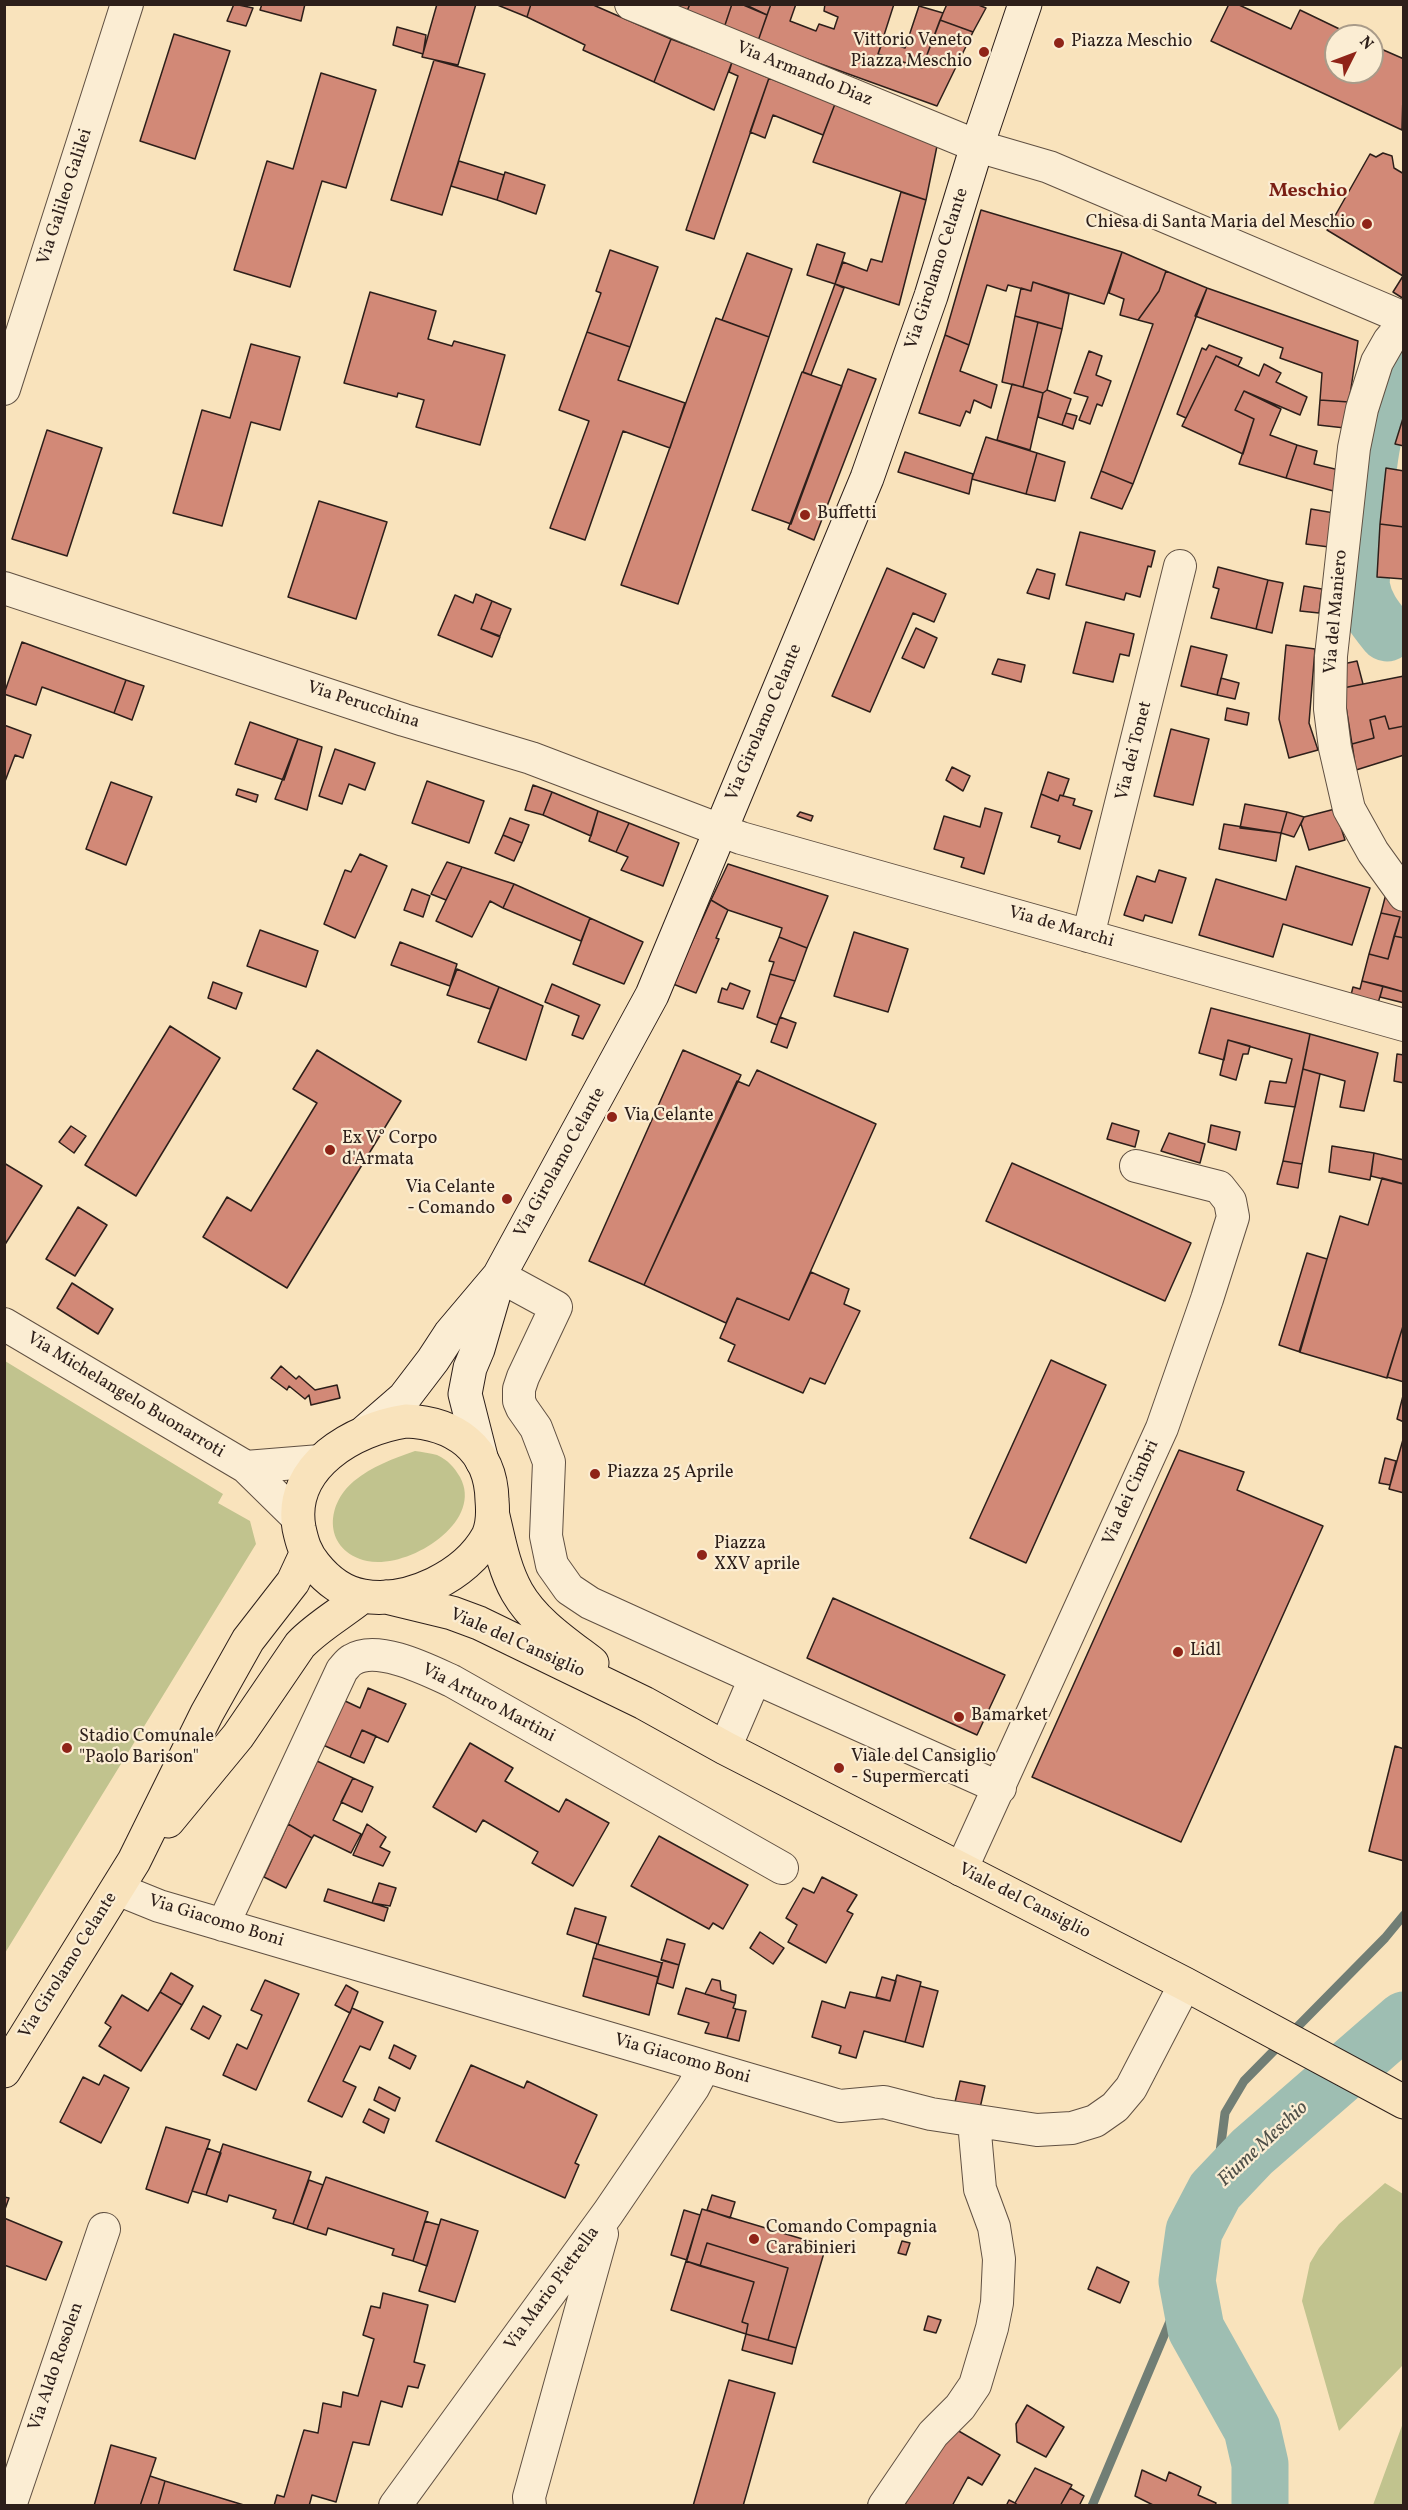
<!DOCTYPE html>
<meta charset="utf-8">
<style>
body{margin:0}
#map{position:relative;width:1408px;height:2510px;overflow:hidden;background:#f9e3bc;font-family:Vollkorn,serif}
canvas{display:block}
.frame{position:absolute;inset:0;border:6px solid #2d1f1a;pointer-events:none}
.north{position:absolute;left:1324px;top:24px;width:60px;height:60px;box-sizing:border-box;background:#fbedd3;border:2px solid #a99b89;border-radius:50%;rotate:48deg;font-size:16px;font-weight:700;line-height:24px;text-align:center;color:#2d1f1a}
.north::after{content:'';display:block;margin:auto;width:21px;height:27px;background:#8f2418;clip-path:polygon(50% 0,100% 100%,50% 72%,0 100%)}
</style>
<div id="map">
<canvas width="1408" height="2510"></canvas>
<div class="frame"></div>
<div class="north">N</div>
</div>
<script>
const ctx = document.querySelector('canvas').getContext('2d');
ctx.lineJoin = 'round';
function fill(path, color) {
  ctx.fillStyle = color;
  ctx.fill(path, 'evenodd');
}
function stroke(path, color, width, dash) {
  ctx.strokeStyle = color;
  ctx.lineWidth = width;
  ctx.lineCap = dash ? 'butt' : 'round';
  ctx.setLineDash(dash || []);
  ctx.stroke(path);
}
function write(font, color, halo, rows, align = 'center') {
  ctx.font = font + ' Vollkorn,serif';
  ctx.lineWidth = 4.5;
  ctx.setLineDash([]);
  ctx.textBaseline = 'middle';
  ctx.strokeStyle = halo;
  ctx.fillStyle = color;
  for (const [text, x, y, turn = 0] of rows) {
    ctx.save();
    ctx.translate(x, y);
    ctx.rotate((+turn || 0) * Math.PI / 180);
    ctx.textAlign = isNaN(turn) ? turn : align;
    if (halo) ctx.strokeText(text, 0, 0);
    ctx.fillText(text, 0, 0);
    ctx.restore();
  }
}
fill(new Path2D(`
 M5,1361L223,1494L218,1503L250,1521L256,1544L5,1953Z
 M415,1451C422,1452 430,1453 437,1455C448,1460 454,1467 460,1477C485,1523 407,1570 367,1561C324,1551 324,1506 354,1481C373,1466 392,1459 415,1451Z
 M1385,2183L1403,2194V2365L1339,2431L1302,2301L1310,2263L1319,2248L1339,2224Z
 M1403,2423V2505H1373Z`), '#c1c38e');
stroke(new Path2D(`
 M1215,2191L1225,2113L1244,2081L1385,1938L1404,1915
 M1092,2506L1187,2281`), '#717e75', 9);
stroke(new Path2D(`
 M1387,633C1374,617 1365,606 1361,585C1366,518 1360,421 1404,366
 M1260,2506V2464L1252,2429L1196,2329L1187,2281L1194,2231L1215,2191L1252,2152L1404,2020`), '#9ebeb2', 57);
const building = new Path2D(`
 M234,4L253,8L246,26L227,21Z
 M262,4H305L301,21L260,10Z
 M437,4H476L458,65L422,57Z
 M495,4H531L527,17Z
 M531,4H591L671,39L654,82L583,50L585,45L527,17Z
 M672,4H690L687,11Z
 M690,4H732L724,28L687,11Z
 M732,4H741L767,15L758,41L724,28Z
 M744,4H771L767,15Z
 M771,4H796L790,21L816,31L819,24L834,29L838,17L824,11L825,4H894L878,54L922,68L940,20L973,32L937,106L760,42L758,41Z
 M947,4H976L986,8L973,32L940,20Z
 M1229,4H1237L1291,29L1300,10L1354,36H1336V72H1372V45L1404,59L1402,130L1211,41Z
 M919,6L943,13L922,68L878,54L883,41L905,48Z
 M397,27L426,35L423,54L393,45Z
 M174,34L230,51L195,159L140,141Z
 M671,39L732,62L714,110L654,82Z
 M434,60L485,74L442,215L391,200Z
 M732,62L769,78L714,239L686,230L738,76L729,72Z
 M321,73L376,90L346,188L322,181L290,287L234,270L267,161L293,169Z
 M769,78L835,104L823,135L773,115L765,138L750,132Z
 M835,104L937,146L926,200L813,162Z
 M1383,153L1392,156L1394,168L1404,174V299L1393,292L1403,276L1327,230L1370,154L1376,157Z
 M459,161L504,175L497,200L451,186Z
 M505,172L545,185L536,214L497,200Z
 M901,192L926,200L899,305L835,284L843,262L867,271L871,259L882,262Z
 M981,210L1122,252L1104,304L1033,282L1031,291L1008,285L1006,291L987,285L969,345L945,335Z
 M817,244L845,253L835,284L807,275Z
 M610,250L658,267L630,347L587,332L601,293L596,291Z
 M1122,252L1166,271L1159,291L1138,320L1120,315L1124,299L1109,293Z
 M747,253L792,269L769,337L722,320Z
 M1166,271L1207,288L1133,484L1101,471L1153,324L1138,320L1159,291Z
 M1033,282L1069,294L1062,329L1015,316L1021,288L1031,291Z
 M835,284L844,288L811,375L803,372Z
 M1207,288L1358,341L1349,402L1320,400L1322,373L1280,358L1283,348L1195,316Z
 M370,292L436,311L428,339L452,346L454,341L505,355L480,445L416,427L424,400L398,393L397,397L344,383Z
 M1015,316L1038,322L1023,387L1002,382Z
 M716,318L769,337L678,604L621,585Z
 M1038,322L1062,329L1047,390L1043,393L1023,387Z
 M587,332L630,347L618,380L685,403L670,448L623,431L585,540L550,528L589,421L559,410Z
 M945,335L969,345L960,371L997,385L991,408L974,400L970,413L966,411L960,426L919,413Z
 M251,344L300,357L280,430L251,422L222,526L173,513L202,410L230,418Z
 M1209,345L1242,358L1238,366L1216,356L1186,418L1177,414L1202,348L1206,350Z
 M1089,351L1102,356L1096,375L1111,381L1102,406L1097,404L1090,424L1079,420L1088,397L1074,393Z
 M1216,356L1259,376L1264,364L1281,373L1276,382L1307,397L1300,415L1244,391L1235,410L1254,419L1243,454L1182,426Z
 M848,369L876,379L814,540L788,529Z
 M802,372L842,386L791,524L752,510Z
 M1012,384L1043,393L1030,450L997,440Z
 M1047,390L1071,399L1062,425L1038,417L1043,393Z
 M1244,391L1281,409L1270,435L1297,445L1286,478L1239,464L1254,419L1235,410Z
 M1320,400L1349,402L1345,428L1318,425Z
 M1066,413L1077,416L1073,429L1062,425Z
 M1404,415V446L1395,444Z
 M47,430L102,448L67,556L12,539Z
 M986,437L1037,453L1026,494L972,479Z
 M1297,445L1317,451L1314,464L1339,470L1337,492L1286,478Z
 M905,452L973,474L969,494L898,472Z
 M1037,453L1065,462L1055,501L1026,494Z
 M1386,468L1404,471V527L1380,524Z
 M1101,471L1133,484L1122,509L1091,498Z
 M319,501L387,522L356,619L288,597Z
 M1311,509L1334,513L1329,547L1306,544Z
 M1380,524L1404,527V579L1377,577Z
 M1080,532L1155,551L1151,567L1148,566L1140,597L1126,593L1124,600L1066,585Z
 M1218,567L1268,580L1256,629L1211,618L1219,589L1213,587Z
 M887,568L946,594L934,622L913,613L870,712L832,696Z
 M1037,569L1055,574L1049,599L1027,593Z
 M1268,580L1283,583L1272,633L1256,629Z
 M1304,586L1322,589L1319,613L1300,611Z
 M476,594L492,601L481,629L500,637L492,657L438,635L455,595L473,603Z
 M492,601L511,609L500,636L481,629Z
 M1086,622L1134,634L1129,656L1120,654L1113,682L1073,673Z
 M916,628L937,638L924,668L902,658Z
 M22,642L126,680L114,713L42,687L36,705L4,694Z
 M1286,645L1315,649L1309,723L1318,750L1289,758L1279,719Z
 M1191,646L1227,655L1217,695L1181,686Z
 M998,659L1025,665L1021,682L992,674Z
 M1357,661L1363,684L1343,688V664Z
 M1404,676V726L1389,729L1385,716L1370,720L1374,738L1352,744L1343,688Z
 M1221,678L1239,683L1235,699L1217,695Z
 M126,680L144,686L132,720L114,713Z
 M1227,708L1249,713L1247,725L1225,720Z
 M1385,716L1389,729L1404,726V755L1356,770L1352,744L1374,738L1370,720Z
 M250,722L298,739L284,780L235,764Z
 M4,725L31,735L23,758L15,755L4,784Z
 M1171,729L1209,739L1193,805L1154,796Z
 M298,739L322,747L307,810L275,799Z
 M335,749L375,763L365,790L349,784L342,804L319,796Z
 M952,767L970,776L963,791L946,780Z
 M1048,772L1069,779L1063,796L1060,795L1058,801L1041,794Z
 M427,781L484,801L469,843L412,823Z
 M111,782L152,797L126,865L86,849Z
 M533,785L552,792L543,815L525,810Z
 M238,789L258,795L256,802L236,795Z
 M552,792L598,811L591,836L543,815Z
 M1041,794L1058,801L1060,795L1075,799L1073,805L1092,811L1080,849L1058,842L1060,836L1031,827Z
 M1245,804L1287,812L1281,833L1240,828Z
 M985,808L1002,813L984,874L961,867L964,858L934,849L944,816L980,827Z
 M1335,809L1345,840L1309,850L1301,824L1304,817Z
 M598,811L629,823L616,852L589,841Z
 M800,812L813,816L811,821L797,816Z
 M1287,812L1304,817L1294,837L1281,833Z
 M510,818L529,825L522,843L503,835Z
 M629,823L679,843L663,886L621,870L628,857L616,852Z
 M1224,824L1281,833L1276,861L1219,849Z
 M503,835L522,843L514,861L495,853Z
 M360,854L387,866L355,938L324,924L345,870L351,872Z
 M447,862L462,867L446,900L431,894Z
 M728,864L828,896L807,948L779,937L782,928L728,910L711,900Z
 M1296,866L1370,888L1352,945L1283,924L1273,957L1199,935L1216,879L1286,900Z
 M462,867L514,884L503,908L490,901L472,937L436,921Z
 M1159,870L1186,878L1172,923L1145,915L1143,921L1124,915L1137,876L1155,882Z
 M514,884L590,918L581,941L503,908Z
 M412,889L430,896L423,917L404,910Z
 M1387,890L1404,913V938L1394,936L1400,917L1381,913Z
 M711,900L728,910L716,938L719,939L696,993L673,984Z
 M1381,913L1400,917L1388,959L1369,954Z
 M590,918L643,942L624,984L573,964Z
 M260,930L318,951L306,987L247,966Z
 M854,932L908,949L888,1012L834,996Z
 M1394,936L1404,938V992L1362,981L1369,954L1388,959Z
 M779,937L807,948L795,981L770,974L774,962L769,961Z
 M400,942L457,964L450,986L391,965Z
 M457,969L499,987L490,1009L447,995Z
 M770,974L795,981L777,1025L757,1017Z
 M1362,981L1383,986L1376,1010L1349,1003L1353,987L1360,989Z
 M213,982L242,993L236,1009L208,998Z
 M730,983L750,991L743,1009L718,1002L722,988L727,990Z
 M552,984L600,1005L583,1039L572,1035L579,1016L545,1002Z
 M1383,986L1404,992V1003L1380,997Z
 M499,987L543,1006L526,1060L478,1042Z
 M1211,1008L1310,1034L1295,1107L1265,1103L1270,1081L1286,1083L1292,1059L1228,1040L1224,1060L1199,1053Z
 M780,1017L796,1023L787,1048L771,1042Z
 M170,1026L220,1058L136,1196L85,1165Z
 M1310,1034L1378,1053L1364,1111L1340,1107L1345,1081L1303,1069Z
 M1228,1040L1250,1046L1248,1054H1243L1236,1080L1220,1075Z
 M317,1050L401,1101L287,1288L203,1237L227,1197L251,1211L317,1103L293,1089Z
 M683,1050L741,1075L644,1285L589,1261Z
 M1397,1054L1404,1055V1083L1394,1081Z
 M1303,1069L1320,1074L1302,1164L1283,1161Z
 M757,1070L876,1124L789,1320L737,1298L726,1323L644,1285L737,1081L749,1086Z
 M1112,1123L1139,1131L1135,1147L1107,1139Z
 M1211,1125L1240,1132L1236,1150L1208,1142Z
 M71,1126L86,1136L74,1153L59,1142Z
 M1169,1133L1205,1144L1200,1163L1161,1151Z
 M1332,1146L1374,1153L1370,1180L1329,1172Z
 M1374,1153L1404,1160L1403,1184L1371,1176Z
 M1283,1161L1302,1164L1298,1188L1277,1184Z
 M4,1163L42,1186L4,1246Z
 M1012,1163L1191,1243L1165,1301L986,1221Z
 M1382,1178L1404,1184V1323L1387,1378L1299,1352L1340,1216L1368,1225Z
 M78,1207L107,1225L75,1276L46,1259Z
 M1307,1253L1327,1259L1300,1352L1279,1345Z
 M811,1272L849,1289L844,1304L860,1311L825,1384L810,1378L803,1393L728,1361L735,1345L720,1338L737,1298L789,1320Z
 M72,1283L113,1309L98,1334L57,1308Z
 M1404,1323V1382L1387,1377Z
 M1051,1360L1106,1385L1026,1563L970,1538Z
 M281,1366L296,1379L299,1376L315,1390L337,1385L340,1398L311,1405L309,1395L305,1399L289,1386L287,1390L271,1378Z
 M1404,1392V1422L1397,1419Z
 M1404,1436V1493L1389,1489Z
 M1179,1450L1244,1472L1237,1490L1323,1526L1181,1842L1032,1777Z
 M1385,1458L1396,1461L1390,1485L1379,1483Z
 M833,1598L1005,1675L977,1735L807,1658Z
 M368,1688L406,1704L388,1742L362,1730L350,1757L323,1745L343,1700L360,1708Z
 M362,1730L376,1736L364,1763L350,1757Z
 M470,1743L513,1768L505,1781L559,1812L566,1799L609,1823L573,1886L532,1863L538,1852L483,1820L476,1832L433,1807Z
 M1395,1746L1404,1749V1861L1369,1851Z
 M317,1761L353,1778L333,1820L361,1834L351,1853L314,1835L312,1838L288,1824Z
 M353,1778L373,1787L362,1812L341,1802Z
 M288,1824L312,1838L286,1888L264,1877Z
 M367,1824L386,1837L380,1847L390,1852L383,1866L353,1855Z
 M659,1836L748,1885L723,1929L713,1923L709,1929L631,1886Z
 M822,1877L857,1895L847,1911L853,1914L826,1963L788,1942L797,1925L786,1918L803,1888L814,1893Z
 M379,1883L396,1888L390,1906L372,1903Z
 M328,1889L388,1908L384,1921L324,1901Z
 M575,1908L606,1917L598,1944L567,1934Z
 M760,1932L784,1948L773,1964L750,1948Z
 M667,1939L685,1944L679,1965L661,1960Z
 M597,1944L662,1963L658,1977L593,1958Z
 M593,1958L658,1977L649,2015L583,1996Z
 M663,1960L679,1965L673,1988L657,1983Z
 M171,1973L193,1986L182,2005L160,1992Z
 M897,1975L921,1982L905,2042L864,2031L856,2058L839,2053L841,2046L812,2037L822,2001L845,2008L850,1992L890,2001Z
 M882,1977L896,1981L890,2001L876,1997Z
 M712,1979L720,1981L721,1990L736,1995L735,2003L705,1994Z
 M265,1980L299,1994L256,2090L223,2075L237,2044L247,2049L262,2015L251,2010Z
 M346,1985L358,1992L350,2013L335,2005Z
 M920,1986L938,1991L923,2047L905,2042Z
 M686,1988L735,2003L733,2008L736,2009L727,2038L705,2033L709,2023L678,2014Z
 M160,1992L182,2005L141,2071L99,2046L111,2027L105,2023L122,1995L148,2011Z
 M203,2006L221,2016L209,2039L191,2029Z
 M352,2008L383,2022L370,2050L360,2046L343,2081L356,2087L342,2117L308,2101Z
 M736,2009L746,2011L739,2041L727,2038Z
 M394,2045L416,2056L410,2069L389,2058Z
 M471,2065L524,2088L527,2081L597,2115L575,2163L579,2165L565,2198L436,2141Z
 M104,2075L129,2088L101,2143L60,2122L83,2077L99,2085Z
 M960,2081L985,2086L980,2108L955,2102Z
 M379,2087L400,2098L395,2111L374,2100Z
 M369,2109L389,2119L384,2133L363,2122Z
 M166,2127L210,2140L188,2203L146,2189Z
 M223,2144L311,2172L293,2224L273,2218L276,2210L229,2195L227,2202L206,2195Z
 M207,2148L221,2153L206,2195L192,2191Z
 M326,2177L428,2212L413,2261L392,2255L394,2249L328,2228L326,2235L307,2229Z
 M309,2180L323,2185L307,2229L293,2224Z
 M712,2195L735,2202L730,2218L707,2210Z
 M4,2197L9,2198L4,2212Z
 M702,2209L826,2246L796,2348L768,2340L788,2268L707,2243L700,2266L686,2261Z
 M684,2210L700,2215L687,2260L671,2255Z
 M4,2218L62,2242L46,2280L4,2265Z
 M441,2219L478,2231L455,2302L419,2291Z
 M425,2221L439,2225L427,2266L413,2261Z
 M902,2241L910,2243L906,2255L898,2253Z
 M707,2243L788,2268L768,2340L746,2334L748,2324L742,2322L754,2282L700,2266Z
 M686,2261L754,2282L742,2322L748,2324L746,2334L671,2310Z
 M1097,2267L1129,2282L1120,2303L1088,2289Z
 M383,2293L428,2305L414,2362L425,2365L418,2388L408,2386L402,2407L381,2401L369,2445L353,2442L336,2502L312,2495L309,2506H274L277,2495L284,2497L304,2430L318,2433L323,2403L341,2407L343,2392L358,2396L374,2339L363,2335L371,2306L380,2308Z
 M928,2316L941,2320L936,2333L924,2330Z
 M746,2334L796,2348L792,2364L742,2350Z
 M729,2380L775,2393L743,2506H693Z
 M1027,2405L1064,2427L1046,2457L1017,2442L1016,2424Z
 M950,2426L1000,2455L982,2485L968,2477L952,2506H904Z
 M111,2445L156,2458L140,2506H94Z
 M1035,2468L1072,2485L1060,2506H1019L1015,2503Z
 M1142,2470L1166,2481L1169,2472L1201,2487L1198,2495L1216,2503L1215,2506H1155L1135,2496Z
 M150,2476L165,2481L158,2506H140Z
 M165,2481L247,2506H158Z
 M1070,2488L1084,2496L1079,2506H1060Z
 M1009,2500L1015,2503L1019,2506H1006Z`);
fill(building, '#d28977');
stroke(building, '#2d1f1a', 1.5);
const minor = new Path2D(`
 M631,4L977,146L1049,167L1404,318
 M1404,323L1389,341L1377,362L1362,409L1354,448L1331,656L1330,709L1335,748L1349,809L1373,852L1404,895
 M4,389L127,4
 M4,588L404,720L531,758L741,838L1404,1025
 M1088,936L1180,566
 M499,1276L556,1307L523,1377L519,1389V1401L522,1408L536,1428L549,1462L546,1536L552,1565L569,1589L590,1603L755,1678L725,1748
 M4,1324L246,1467L298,1518
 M246,1467L320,1461
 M755,1678L1000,1788
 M961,1870L1162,1428L1207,1299L1233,1217L1230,1201L1219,1187L1136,1166
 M117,1889L159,1906L840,2106L884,2102L931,2114L1037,2130L1072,2128L1095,2121L1115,2107L1131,2088L1185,1984
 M223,1925L342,1670C345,1667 348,1662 352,1660C377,1644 428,1670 452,1681L782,1868
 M10,2506L104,2229
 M395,2506L608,2213L693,2088L704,2067
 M530,2506L529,2497L602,2234
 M884,2506L933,2434L960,2407L975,2385L992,2328L997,2303L999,2259L994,2227L980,2189L974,2122`);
const secondary = new Path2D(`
 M366,1431L404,1398L433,1360L450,1334L499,1276L652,995L867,478L931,296L977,146L1025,4
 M482,1461L465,1394L470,1368L478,1349L496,1287`);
const primary = new Path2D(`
 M406,1421C454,1423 491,1448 492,1500C493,1511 493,1525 488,1536C466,1576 408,1604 363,1596C344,1593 327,1580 315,1565C305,1553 302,1542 299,1528C288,1466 354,1429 406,1421Z
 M493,1516C499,1541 504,1569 517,1592C534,1622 566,1643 592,1663
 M386,1597L452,1613L479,1623L644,1703L725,1748L1185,1984L1404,2102
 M168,1821L238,1736L300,1645C318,1626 342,1613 363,1596
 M4,2071L134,1861L207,1713L248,1640L293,1582L306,1554`);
stroke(minor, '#605042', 34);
stroke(secondary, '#2d1f1a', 35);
stroke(primary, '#2d1f1a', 35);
stroke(minor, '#fbedd3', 32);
stroke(secondary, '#fbedd3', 33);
stroke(primary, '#f9e3bc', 33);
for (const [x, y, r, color] of [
 [1059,43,6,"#8f2418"],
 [984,52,6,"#8f2418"],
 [1367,224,6,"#8f2418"],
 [805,515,6,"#8f2418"],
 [612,1117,6,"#8f2418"],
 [330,1150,6,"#8f2418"],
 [507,1199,6,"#8f2418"],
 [595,1474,6,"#8f2418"],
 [702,1555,6,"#8f2418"],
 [1178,1652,6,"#8f2418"],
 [959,1717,6,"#8f2418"],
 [67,1748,6,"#8f2418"],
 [839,1768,6,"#8f2418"],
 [754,2239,6,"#8f2418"]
]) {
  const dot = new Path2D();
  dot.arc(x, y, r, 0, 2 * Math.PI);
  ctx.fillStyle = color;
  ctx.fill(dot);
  stroke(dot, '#fbedd3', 2);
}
write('18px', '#2d1f1a', '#fbedd3', [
 ["Vittorio Veneto",972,42,"right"],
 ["Piazza Meschio",972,63,"right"],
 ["Piazza Meschio",1071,43],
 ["Chiesa di Santa Maria del Meschio",1355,224,"right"],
 ["Buffetti",817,515],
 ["Via Celante",624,1117],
 ["Ex V° Corpo",342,1140],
 ["d'Armata",342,1161],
 ["Via Celante",495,1189,"right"],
 ["- Comando",495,1210,"right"],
 ["Piazza 25 Aprile",607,1474],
 ["Piazza",714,1545],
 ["XXV aprile",714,1566],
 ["Lidl",1190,1652],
 ["Bamarket",971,1717],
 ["Stadio Comunale",79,1738],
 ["\"Paolo Barison\"",79,1759],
 ["Viale del Cansiglio",851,1758],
 ["- Supermercati",851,1779],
 ["Comando Compagnia",766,2229],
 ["Carabinieri",766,2250]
], 'left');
write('18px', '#2d1f1a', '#fbedd3', [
 ["Via Armando Diaz",804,75,22],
 ["Via Galileo Galilei",66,197,-72],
 ["Via Girolamo Celante",938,269,-72],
 ["Via del Maniero",1337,612,-85],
 ["Via Perucchina",363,706,18],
 ["Via Girolamo Celante",765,723,-67],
 ["Via dei Tonet",1135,751,-76],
 ["Via de Marchi",1061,928,16],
 ["Via Girolamo Celante",561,1163,-61],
 ["Via Michelangelo Buonarroti",125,1396,31],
 ["Via dei Cimbri",1132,1493,-66],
 ["Viale del Cansiglio",517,1644,24],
 ["Via Arturo Martini",488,1704,28],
 ["Viale del Cansiglio",1024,1902,27],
 ["Via Giacomo Boni",216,1922,17],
 ["Via Girolamo Celante",69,1966,-58],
 ["Via Giacomo Boni",682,2060,16],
 ["Via Mario Pietrella",553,2289,-54],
 ["Via Aldo Rosolen",57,2367,-71]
]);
write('bold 20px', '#7a1f14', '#fbedd3', [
 ["Meschio",1308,192]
]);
write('italic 20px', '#4f4f48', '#fbedd3', [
 ["Fiume Meschio",1264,2145,-43]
]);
</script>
